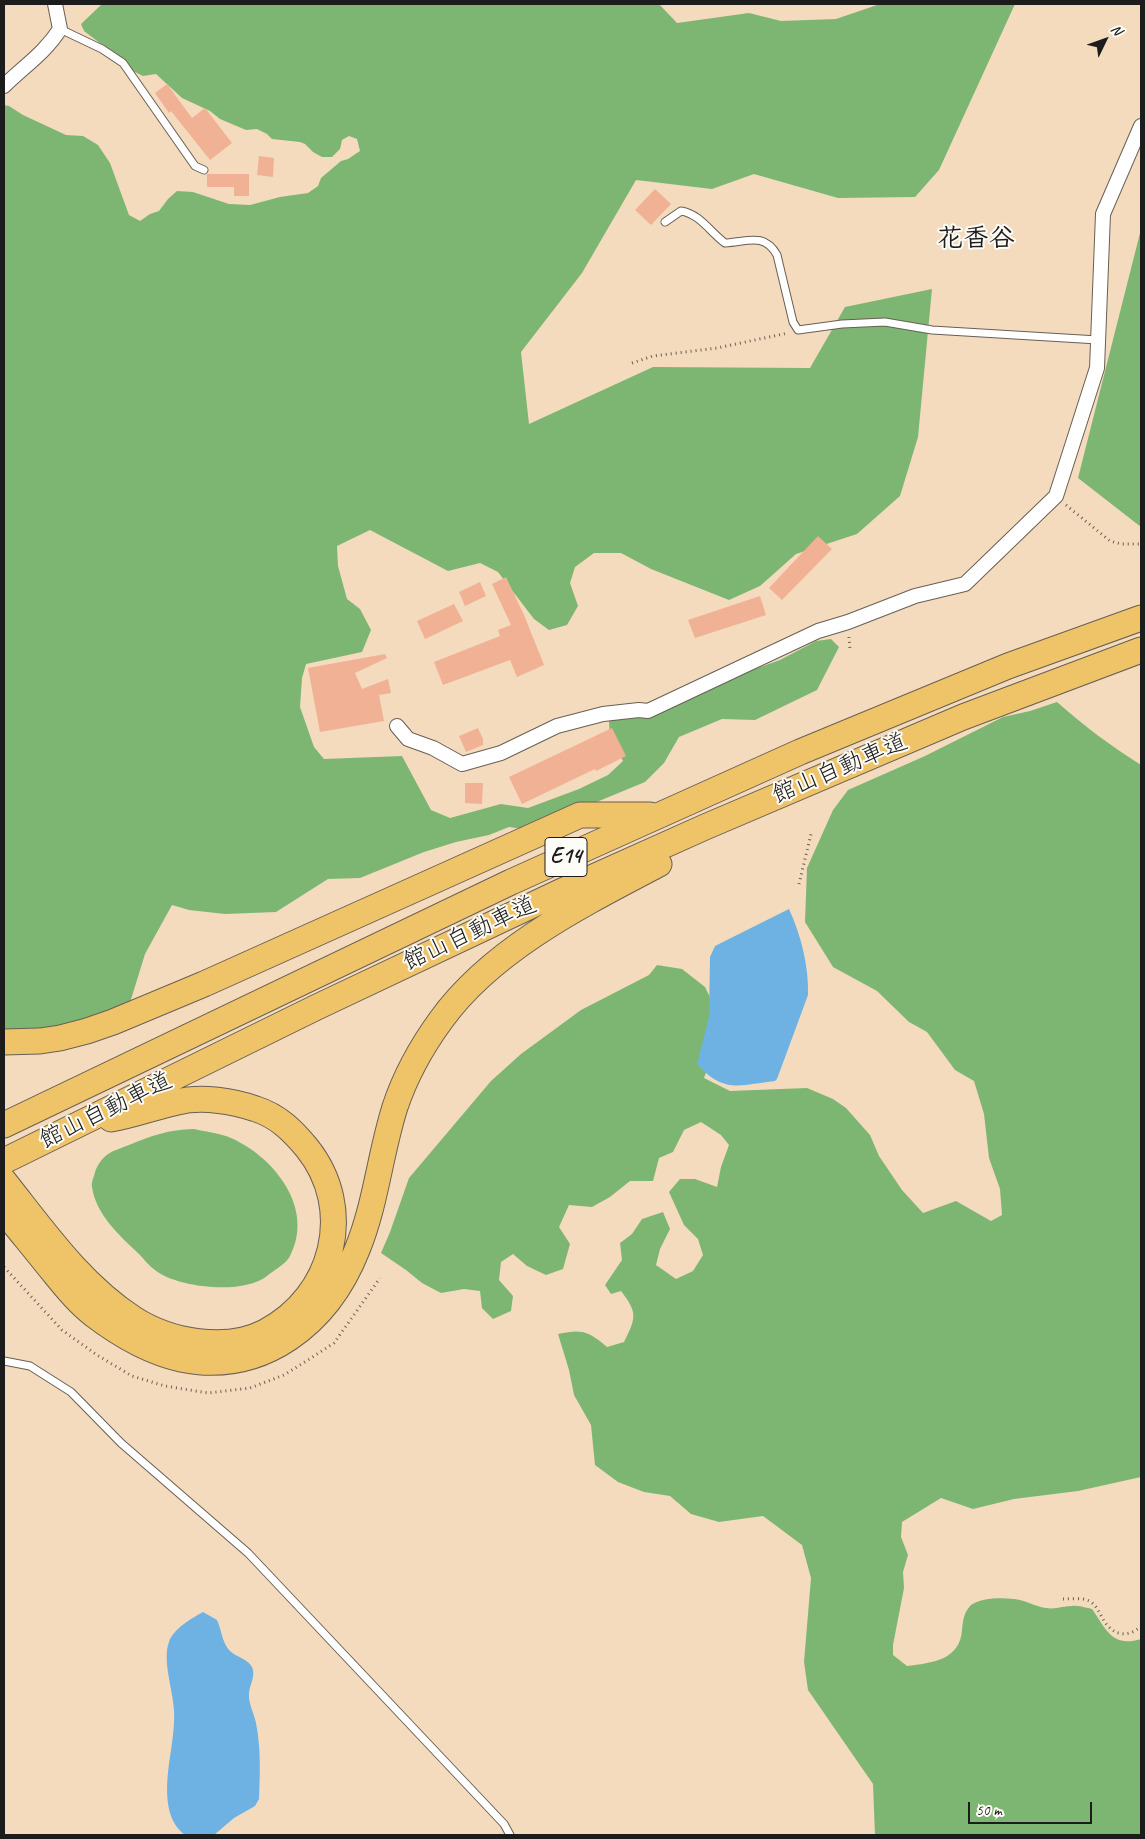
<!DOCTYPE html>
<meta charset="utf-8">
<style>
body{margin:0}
#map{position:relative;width:1145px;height:1839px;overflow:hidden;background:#f4dbbe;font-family:Caveat,sans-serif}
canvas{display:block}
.frame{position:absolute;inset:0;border:5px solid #1c1c1c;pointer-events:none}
.north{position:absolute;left:1080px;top:15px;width:50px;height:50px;-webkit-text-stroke:4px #fdfcf7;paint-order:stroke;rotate:48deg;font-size:14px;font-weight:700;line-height:20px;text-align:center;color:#1c1c1c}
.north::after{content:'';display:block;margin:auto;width:18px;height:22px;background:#1c1c1c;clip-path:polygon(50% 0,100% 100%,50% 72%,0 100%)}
.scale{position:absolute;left:968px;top:1802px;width:124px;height:22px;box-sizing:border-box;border:2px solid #1c1c1c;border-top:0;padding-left:6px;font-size:15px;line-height:18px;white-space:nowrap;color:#1c1c1c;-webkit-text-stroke:4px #fdfcf7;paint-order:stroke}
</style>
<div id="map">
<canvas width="1145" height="1839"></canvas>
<div class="frame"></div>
<div class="north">N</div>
<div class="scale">50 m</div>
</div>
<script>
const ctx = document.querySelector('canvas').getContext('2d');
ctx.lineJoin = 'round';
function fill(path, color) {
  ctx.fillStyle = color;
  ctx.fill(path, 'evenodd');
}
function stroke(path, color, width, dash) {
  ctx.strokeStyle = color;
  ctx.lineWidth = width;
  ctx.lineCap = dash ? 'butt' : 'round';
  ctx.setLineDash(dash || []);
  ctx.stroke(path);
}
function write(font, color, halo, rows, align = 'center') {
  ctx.font = font + ' Caveat,"Klee One",sans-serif';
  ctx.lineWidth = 4;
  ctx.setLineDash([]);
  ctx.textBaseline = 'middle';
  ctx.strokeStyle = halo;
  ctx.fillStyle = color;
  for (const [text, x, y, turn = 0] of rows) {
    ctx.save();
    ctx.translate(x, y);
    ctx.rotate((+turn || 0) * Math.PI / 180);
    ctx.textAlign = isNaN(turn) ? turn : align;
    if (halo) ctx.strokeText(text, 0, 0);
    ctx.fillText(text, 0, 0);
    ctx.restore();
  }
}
fill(new Path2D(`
 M102,4H659L677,23L749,13L781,21L836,19L880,4H1015L939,170L915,197L838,198L754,174L712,189L636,180L582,273L521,352L529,424L653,367L810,368L845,307L932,289L918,437L900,496L857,534L796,554L760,586L729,600L651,569L621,553H594L575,567L570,583L578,606L567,625L549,630L534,619L498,572L480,563L448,571L370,530L337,546L338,566L347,599L360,609L371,630L362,652L306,664L302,678L300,707L314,747L324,759L402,756L431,810L450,818L501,804L528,808L579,789L608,775L623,761L610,738L609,721L780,660L816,641L831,639L839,647L817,690L755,720L722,719L679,737L664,763L645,782L529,830L509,827L489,835L456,842L424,852L360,878L328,879L276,912L225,914L189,910L172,905L145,954L129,1006L97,1024L4,1032V105L9,106L23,115L66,135L83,136L98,145L110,163L129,215L140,221L150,214L159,211L168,199L177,191L193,192L229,204L250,205L280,197L308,193L318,186L321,178L341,161L348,159L360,151L357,139L349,136L342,140L340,149L332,157H322L313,152L305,144L300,142L272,139L267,134L257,129L246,130L220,119L210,111L182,98L156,74L143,76L133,71L125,62L84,31L81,24Z
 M1140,233H1141V527L1078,478Z
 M1057,702C1084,726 1111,746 1141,765V1477L1078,1491L1014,1499L973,1509L941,1498L902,1522L901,1537L908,1555L903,1572L904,1588L893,1645V1655L907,1666C932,1663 960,1660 962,1630C963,1620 964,1612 971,1605C981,1597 1008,1597 1020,1600C1029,1602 1037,1607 1046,1608C1056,1610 1066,1605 1077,1606C1081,1606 1087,1608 1092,1609C1106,1629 1112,1648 1141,1639V1835H875L873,1784L808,1690L804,1662L811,1578L802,1545L763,1516L719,1522L691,1514L670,1496L644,1492L618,1482L595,1465L591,1425L574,1395L569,1370L558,1334C582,1329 588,1331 607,1347L624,1342C636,1318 638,1313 621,1291L611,1294L605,1285L622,1260L620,1243L632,1234L642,1219L663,1212L670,1229L660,1249L656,1265L676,1279L693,1271L703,1255L698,1239L684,1225L669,1192L680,1179H695L717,1187L721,1167L729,1145L721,1135L701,1122L684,1130L673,1152L659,1158L653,1181H630L610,1197L592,1207L569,1205L559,1227L570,1244L563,1269L546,1275L527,1266L513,1254L501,1262L499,1280L513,1296L511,1311L493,1319L482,1308L480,1291L464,1289L441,1293L422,1283L406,1270L381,1253L390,1232L409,1178L491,1081L521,1054L581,1010L649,975L657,965L682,969L705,987L723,1024L704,1078L730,1091L807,1088L833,1099L846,1108L870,1135L879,1156L902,1190L923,1213L956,1201L991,1221L1002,1215L1000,1189L989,1158L984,1114L974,1081L955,1070L927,1032L909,1022L877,991L833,967L805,922L807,868L833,810L848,790L925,756L1003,717L1030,711Z
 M194,1129C206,1132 220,1133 231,1138C274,1157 315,1208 290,1256C286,1264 274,1270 267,1276C244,1295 177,1288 155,1270C149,1266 144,1259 139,1254C120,1236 96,1215 92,1187C91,1182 94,1177 95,1172C97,1166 102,1158 108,1154C114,1150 122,1148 129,1145C153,1135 168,1130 194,1129Z`), '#7db673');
fill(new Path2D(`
 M789,909C801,935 809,967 808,995L777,1079L775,1081C739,1085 724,1094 697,1064L709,1017L710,957L715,946Z
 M203,1612L217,1620C222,1631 222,1643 230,1651C236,1657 248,1659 252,1667C256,1675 250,1684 249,1693C248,1703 254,1713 256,1723C261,1747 260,1775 259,1799L255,1806L234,1818L214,1835H185C177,1829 173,1822 170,1813C161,1780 176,1743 174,1710C173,1690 162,1660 169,1642C173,1629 192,1618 203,1612Z`), '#6db2e3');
fill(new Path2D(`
 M167,84L192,118L205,108L232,143L210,160L171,111L169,113L155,93Z
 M259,156L274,158L273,177L257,175Z
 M207,174H249V196H234V187H207Z
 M655,189L671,204L651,225L635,210Z
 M818,536L832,549L782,600L769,588Z
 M506,577L524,615L544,665L517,677L510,660L443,685L434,662L500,636L498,630L511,625L492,584Z
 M480,582L486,596L465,606L459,592Z
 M760,596L766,615L695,638L688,620Z
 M454,604L463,621L425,639L417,621Z
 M385,654L387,658L355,673L362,689L388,679L391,693L379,695L384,721L320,732L308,668Z
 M478,728L483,739V745L466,752L459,736Z
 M612,728L626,756L596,771L595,769L522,804L509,777Z
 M465,783H483L482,804L465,803Z`), '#f1b194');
const lane = new Path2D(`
 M60,29L102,49L123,63L195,166L204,170
 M665,222L681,211C700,214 710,232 725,243C747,242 764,232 777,255L793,322L798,330L842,324L885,322L932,330L1098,340
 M4,1361L30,1366L71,1392L121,1443L248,1553L504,1824L510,1835`);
const street = new Path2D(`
 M4,86C23,67 45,53 60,29L55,4
 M397,726L408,739L433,748L462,764L501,753L557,726L603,714L639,710L648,711L818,631L848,622L915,596L965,584L1056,496L1097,368L1103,214L1141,126`);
const highway = new Path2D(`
 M4,1042L40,1041L60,1038L87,1031L113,1022L204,984L580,815H650
 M4,1125L511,882L800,752L1008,666L1141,618
 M4,1161L317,1007L560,892L705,827L963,717L1141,650
 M4,1181C43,1230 80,1284 134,1319C170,1342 226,1352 265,1332C334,1296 356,1209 307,1148C293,1131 278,1116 256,1109C233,1101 202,1096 177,1102C155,1107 134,1115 111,1119
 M4,1211C19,1230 35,1249 50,1268C64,1285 77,1302 94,1315C119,1334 150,1352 181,1359C263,1376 328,1323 357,1250C376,1204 380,1154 395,1107C405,1077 422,1046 441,1020C492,949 583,904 659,864`);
stroke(lane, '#685f55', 9);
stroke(street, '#685f55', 16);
stroke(highway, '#685f55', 27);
stroke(new Path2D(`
 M632,363L653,356L717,348L788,333
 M1066,505L1110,541L1121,544H1141
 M849,637L850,649
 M799,884L811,834
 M4,1267L62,1330L97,1355L132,1376L165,1386L208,1393L250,1388L284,1375L308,1360L334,1343L380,1278
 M1063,1599C1072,1599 1084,1597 1091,1602C1099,1608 1101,1618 1107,1625C1117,1637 1131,1636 1141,1626`), '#685f55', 3, [1, 4]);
stroke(lane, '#fff', 7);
stroke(street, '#fff', 14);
stroke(highway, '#efc469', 25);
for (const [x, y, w] of [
 [566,857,42]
]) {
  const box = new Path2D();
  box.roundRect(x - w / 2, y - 19.5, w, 39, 4);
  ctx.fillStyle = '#fdfcf7';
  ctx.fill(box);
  stroke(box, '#1c1c1c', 1);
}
write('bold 22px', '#1c1c1c', null, [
 ["E14",566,857]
]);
write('24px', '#1c1c1c', '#fdfcf7', [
 ["館山自動車道",840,769,-23],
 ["館山自動車道",470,934,-25],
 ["館山自動車道",106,1111,-26]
]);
write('bold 26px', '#1c1c1c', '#fdfcf7', [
 ["花香谷",976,239]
]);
</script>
